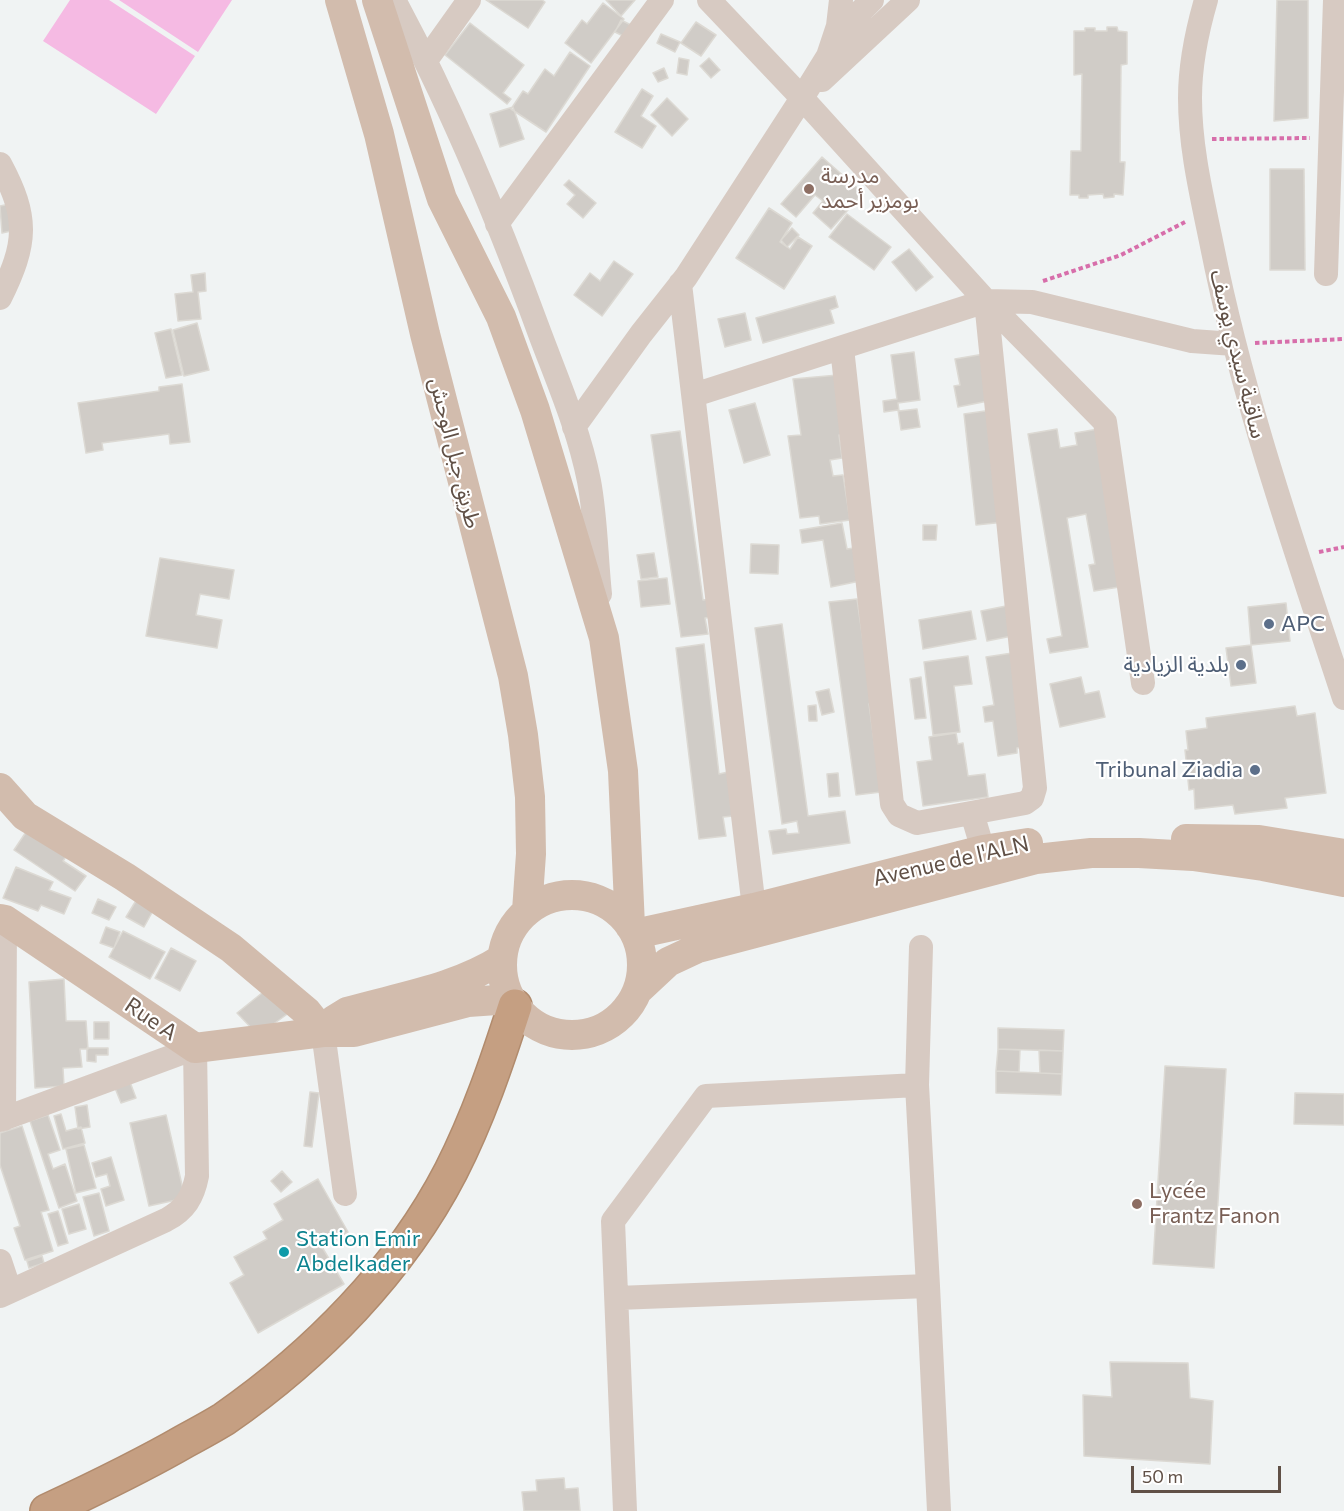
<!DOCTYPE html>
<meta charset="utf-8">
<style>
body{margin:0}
#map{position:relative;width:1344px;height:1511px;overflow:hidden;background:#f0f3f3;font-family:Commissioner,sans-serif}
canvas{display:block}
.scale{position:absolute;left:1131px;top:1466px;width:150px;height:27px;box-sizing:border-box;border:3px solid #605046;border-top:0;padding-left:8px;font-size:18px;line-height:21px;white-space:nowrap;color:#605046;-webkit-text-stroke:4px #fff;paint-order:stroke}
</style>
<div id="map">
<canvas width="1344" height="1511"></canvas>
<div class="scale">50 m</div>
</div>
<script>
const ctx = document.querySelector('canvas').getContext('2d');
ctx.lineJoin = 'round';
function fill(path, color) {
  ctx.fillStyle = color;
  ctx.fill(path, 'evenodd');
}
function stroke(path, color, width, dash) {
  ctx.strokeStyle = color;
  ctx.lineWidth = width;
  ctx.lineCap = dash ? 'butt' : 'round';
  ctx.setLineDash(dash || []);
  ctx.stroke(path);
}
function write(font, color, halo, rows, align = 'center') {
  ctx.font = font + ' Commissioner,"Noto Sans Arabic",sans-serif';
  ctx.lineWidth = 4.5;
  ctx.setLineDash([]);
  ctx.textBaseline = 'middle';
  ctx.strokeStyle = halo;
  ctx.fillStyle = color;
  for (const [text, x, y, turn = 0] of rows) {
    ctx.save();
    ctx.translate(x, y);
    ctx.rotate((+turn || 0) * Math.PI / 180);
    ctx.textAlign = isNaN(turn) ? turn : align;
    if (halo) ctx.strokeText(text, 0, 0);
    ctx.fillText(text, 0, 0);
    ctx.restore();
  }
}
fill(new Path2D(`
 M70,0H109L195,56L156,114L43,41Z
 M119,0H232L198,52Z`), '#f5bae3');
const building = new Path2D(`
 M486,0H542L545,2L528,28Z
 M606,0H635L621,16Z
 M1277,0H1308V118L1274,121Z
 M603,3L624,19L591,63L565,43L582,20L587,24Z
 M621,20L635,27L629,39L615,32Z
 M696,22L716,35L701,56L681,43Z
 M470,23L524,65L503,93L511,99L507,104L445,55Z
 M1107,27H1117L1118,31L1127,32V64L1121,65L1120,162H1125L1123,195L1114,194V197L1104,198L1103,194L1088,195V198H1079V195H1070L1071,151H1081L1082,74L1074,75V31H1085V28H1095V31H1107Z
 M661,34L680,42L675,52L657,43Z
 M570,52L590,66L546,132L511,109L523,91L528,94L545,69L554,76Z
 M679,58L689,60L687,75L677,73Z
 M709,58L720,70L711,78L700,66Z
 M664,68L668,78L658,82L653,73Z
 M642,89L653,96L641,116L656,126L642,148L615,132Z
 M667,98L688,119L672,136L651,115Z
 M513,107L524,139L500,147L490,114Z
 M822,157L863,193L831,229L813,213L823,201L815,195L796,217L781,204Z
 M1270,169H1304L1305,270H1270Z
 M569,180L596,203L583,218L567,204L575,195L564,185Z
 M19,202L25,228L2,233L0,206Z
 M769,208L792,223L780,242L790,249L798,237L812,246L784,289L736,258Z
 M847,214L891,247L874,270L829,237Z
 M792,228L799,235L787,247L781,240Z
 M909,249L933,277L916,291L892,262Z
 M614,261L633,274L602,316L574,295L590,273L600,281Z
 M205,273L206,291L198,292L201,319L178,321L175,294L193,292L191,275Z
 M835,296L838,307L830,310L834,323L763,343L756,318Z
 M745,313L751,340L725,347L718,319Z
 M197,323L209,370L184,376L173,330Z
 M171,329L182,375L166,378L155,333Z
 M914,352L920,400L898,403L899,411L917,409L920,427L901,430L898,410L884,412L883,401L897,399L891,355Z
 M984,354L993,400L958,407L954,386L960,385L955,359Z
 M838,375L847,434L839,435L842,458L830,460L833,476L843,475L850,520L820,524L819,516L800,518L788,436L801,435L793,379Z
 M182,384L190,442L170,444L169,434L102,443L103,450L86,453L78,403L159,391V387Z
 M755,403L770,455L744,463L729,410Z
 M992,410L1005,522L976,525L964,414Z
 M1104,428L1132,585L1094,591L1089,565L1095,564L1086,514L1067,518L1088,647L1050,653L1047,639L1062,636L1028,434L1057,429L1060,448L1077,445L1075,433Z
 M680,431L703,600L710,599L712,617L705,618L708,634L681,637L651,435Z
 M842,523L847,549L854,548L860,581L831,587L823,540L802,543L800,530Z
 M923,525H937L936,540H923Z
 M751,544L779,545L778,574L750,573Z
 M654,553L658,577L641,579L637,555Z
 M160,558L234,570L229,599L200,594L196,615L222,620L217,648L146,636Z
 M667,578L670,604L641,607L638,581Z
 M857,599L872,703L869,704L881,792L856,795L829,602Z
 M1286,603L1290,641L1251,645L1248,607Z
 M1011,605L1017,635L987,641L981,611Z
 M971,611L976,639L923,649L919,620Z
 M782,624L808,816L845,811L850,843L773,854L769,831L786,829L787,834L799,833L797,821L782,824L755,628Z
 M704,644L719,774L728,772L733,816L723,817L726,836L699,839L676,648Z
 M1251,645L1256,683L1231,686L1226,648Z
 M1019,652L1030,746L1017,748V753L998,756L993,721L985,722L983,707L994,705L986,657Z
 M968,656L972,684L954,686L960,732L933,735L924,662Z
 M921,677L926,718L915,719L910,679Z
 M1081,677L1085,694L1099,691L1105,717L1060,727L1050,684Z
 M829,689L834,712L822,715L816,692Z
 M816,705L817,721H809L808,706Z
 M1295,706L1297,716L1315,713L1326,793L1285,798L1287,808L1235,814L1233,805L1195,809L1194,789L1189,790L1185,750H1188L1186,731L1207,728L1206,718Z
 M956,733L958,744L963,743L968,776L985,774L988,797L923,806L917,762L932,760L929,737Z
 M838,773L840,796L829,797L827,774Z
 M30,826L69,852L63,861L86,876L75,891L14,850Z
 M16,867L53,882L49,890L71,898L64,914L41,905L38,911L3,898Z
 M98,899L116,907L109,920L92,913Z
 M137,899L154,909L144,927L126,917Z
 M106,927L120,932L114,948L100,943Z
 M123,931L165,952L150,979L109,957Z
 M171,948L196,961L180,991L155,978Z
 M64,979L66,1021H86L88,1049H80L82,1067L63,1068L64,1086L35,1088L29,982Z
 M272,985L293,1010L258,1035L237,1013Z
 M94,1022H109V1039H94Z
 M998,1028L1064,1030L1063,1051L998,1049Z
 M87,1048H108V1055H96V1062L87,1061Z
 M998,1049L1020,1050L1019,1072L996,1071Z
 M1039,1050L1063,1051L1062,1074L1040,1073Z
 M1165,1066L1226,1069L1214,1268L1153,1264Z
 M996,1071L1062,1074L1061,1095L996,1093Z
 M130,1082L136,1098L121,1103L115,1088Z
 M310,1092L319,1093L312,1147L304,1146Z
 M1295,1093L1344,1094V1125L1294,1124Z
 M87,1105L90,1127L78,1129L75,1107Z
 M61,1114L66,1131L81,1127L85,1143L63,1149L54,1116Z
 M48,1115L60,1150L48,1154L53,1169L65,1164L77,1201L59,1208L30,1121Z
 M166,1115L185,1198L149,1206L130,1123Z
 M22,1126L49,1210L41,1212L53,1251L25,1260L14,1228L20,1226L0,1165V1133Z
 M84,1145L96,1188L76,1193L66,1149Z
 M111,1157L124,1200L106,1206L101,1189L110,1186L107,1174L96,1177L92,1163Z
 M282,1171L292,1182L281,1192L271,1181Z
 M318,1179L348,1232L322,1247L344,1284L258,1333L230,1283L244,1275L234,1257L267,1239L263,1232L283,1220L274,1204Z
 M99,1193L109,1231L94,1236L83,1197Z
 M79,1204L86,1229L69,1234L62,1209Z
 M58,1211L68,1243L58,1246L48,1214Z
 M42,1256L44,1263L29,1268L27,1261Z
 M1110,1362L1188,1363L1190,1398L1213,1401L1210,1464L1084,1456L1083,1395L1112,1397Z
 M564,1478L565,1489L578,1488L580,1511H524L522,1492L537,1491L536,1480Z`);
fill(building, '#d0ccc7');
stroke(building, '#dcd9d3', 1.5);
const highway = new Path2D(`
 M47,1511C94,1489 140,1467 185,1441C198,1434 211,1427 224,1419C316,1355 400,1270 451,1171C478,1118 497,1062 515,1006`);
stroke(highway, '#b18b6d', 36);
stroke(new Path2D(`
 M1212,139L1310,138
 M1043,281L1121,255L1185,222
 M1255,343L1344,339
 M1319,552L1344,547`), '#d76eaa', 4, [4.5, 3]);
stroke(new Path2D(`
 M394,0C451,105 499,222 540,334C558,382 579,430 589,481C596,518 596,557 600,594
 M709,0L802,98L986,301L1105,422L1143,683
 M1206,0C1197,31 1190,66 1190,98C1190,148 1202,197 1212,246C1243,401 1295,548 1344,698
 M835,37L872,0
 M427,59L469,0
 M822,80L908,0
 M0,164C29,218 27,243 0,298
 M497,224L662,0
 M1326,274L1335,0
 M680,284L754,908
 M842,348L892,804L899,815L917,823L1025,803L1032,798L1035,788L986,301
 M694,395L986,301L1032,302L1192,341L1234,344
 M574,427L641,334L686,277L802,98L828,56L838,26L841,0
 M972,813L983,850
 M323,1032L345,1194
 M4,1119L5,920
 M0,1120L195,1048L197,1176C193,1197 185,1210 166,1220L0,1296
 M0,1261L10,1291
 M928,1286L939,1511
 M617,1298L928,1286L917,1085
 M625,1511L613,1221L706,1096L917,1085L921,947`), '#d7cac2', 24);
stroke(new Path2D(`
 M340,0L379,134L425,334L513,676L523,735L530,797L531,854L527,911
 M377,0L442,199L501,317L535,410L604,638L623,771L630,926
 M0,788L25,816L125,877L231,948L307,1012L323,1032
 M1186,839L1259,840L1344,854
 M502 965a70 70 0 1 1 140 0a70 70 0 1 1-140 0Z
 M0,919L5,920L195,1048L323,1032H354L468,1002L511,999
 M635,934L754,908L983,850L1028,843
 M638,990L668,962L698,948L1036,859L1091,853H1139L1193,856L1263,866L1344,882
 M323,1032L334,1020L347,1012C399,997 455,989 502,959`), '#d2bcad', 30);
stroke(highway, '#c59f82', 33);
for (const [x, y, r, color] of [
 [809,189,6,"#8d6e63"],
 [1269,624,6,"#5c6f8a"],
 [1241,665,6,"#5c6f8a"],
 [1255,770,6,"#5c6f8a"],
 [1137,1204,6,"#8d6e63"],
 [284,1252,6,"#0f9aa8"]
]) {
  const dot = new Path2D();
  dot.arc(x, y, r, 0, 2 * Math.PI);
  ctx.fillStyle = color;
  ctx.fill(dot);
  stroke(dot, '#fff', 2);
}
write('22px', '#785e54', '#fff', [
 ["مدرسة",821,176],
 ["بومزير أحمد",821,201],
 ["Lycée",1149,1191],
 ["Frantz Fanon",1149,1216]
], 'left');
write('22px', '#605046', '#fff', [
 ["ساقية سيدي يوسف",1238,354,76],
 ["طريق جبل الوحش",455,453,76],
 ["Avenue de l'ALN",951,861,-13],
 ["Rue A",151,1019,34]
]);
write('22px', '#4e5e75', '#fff', [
 ["APC",1281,624,"left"],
 ["بلدية الزيادية",1229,665],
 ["Tribunal Ziadia",1243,770]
], 'right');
write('22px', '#0d838f', '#fff', [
 ["Station Emir",296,1239],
 ["Abdelkader",296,1264]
], 'left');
</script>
